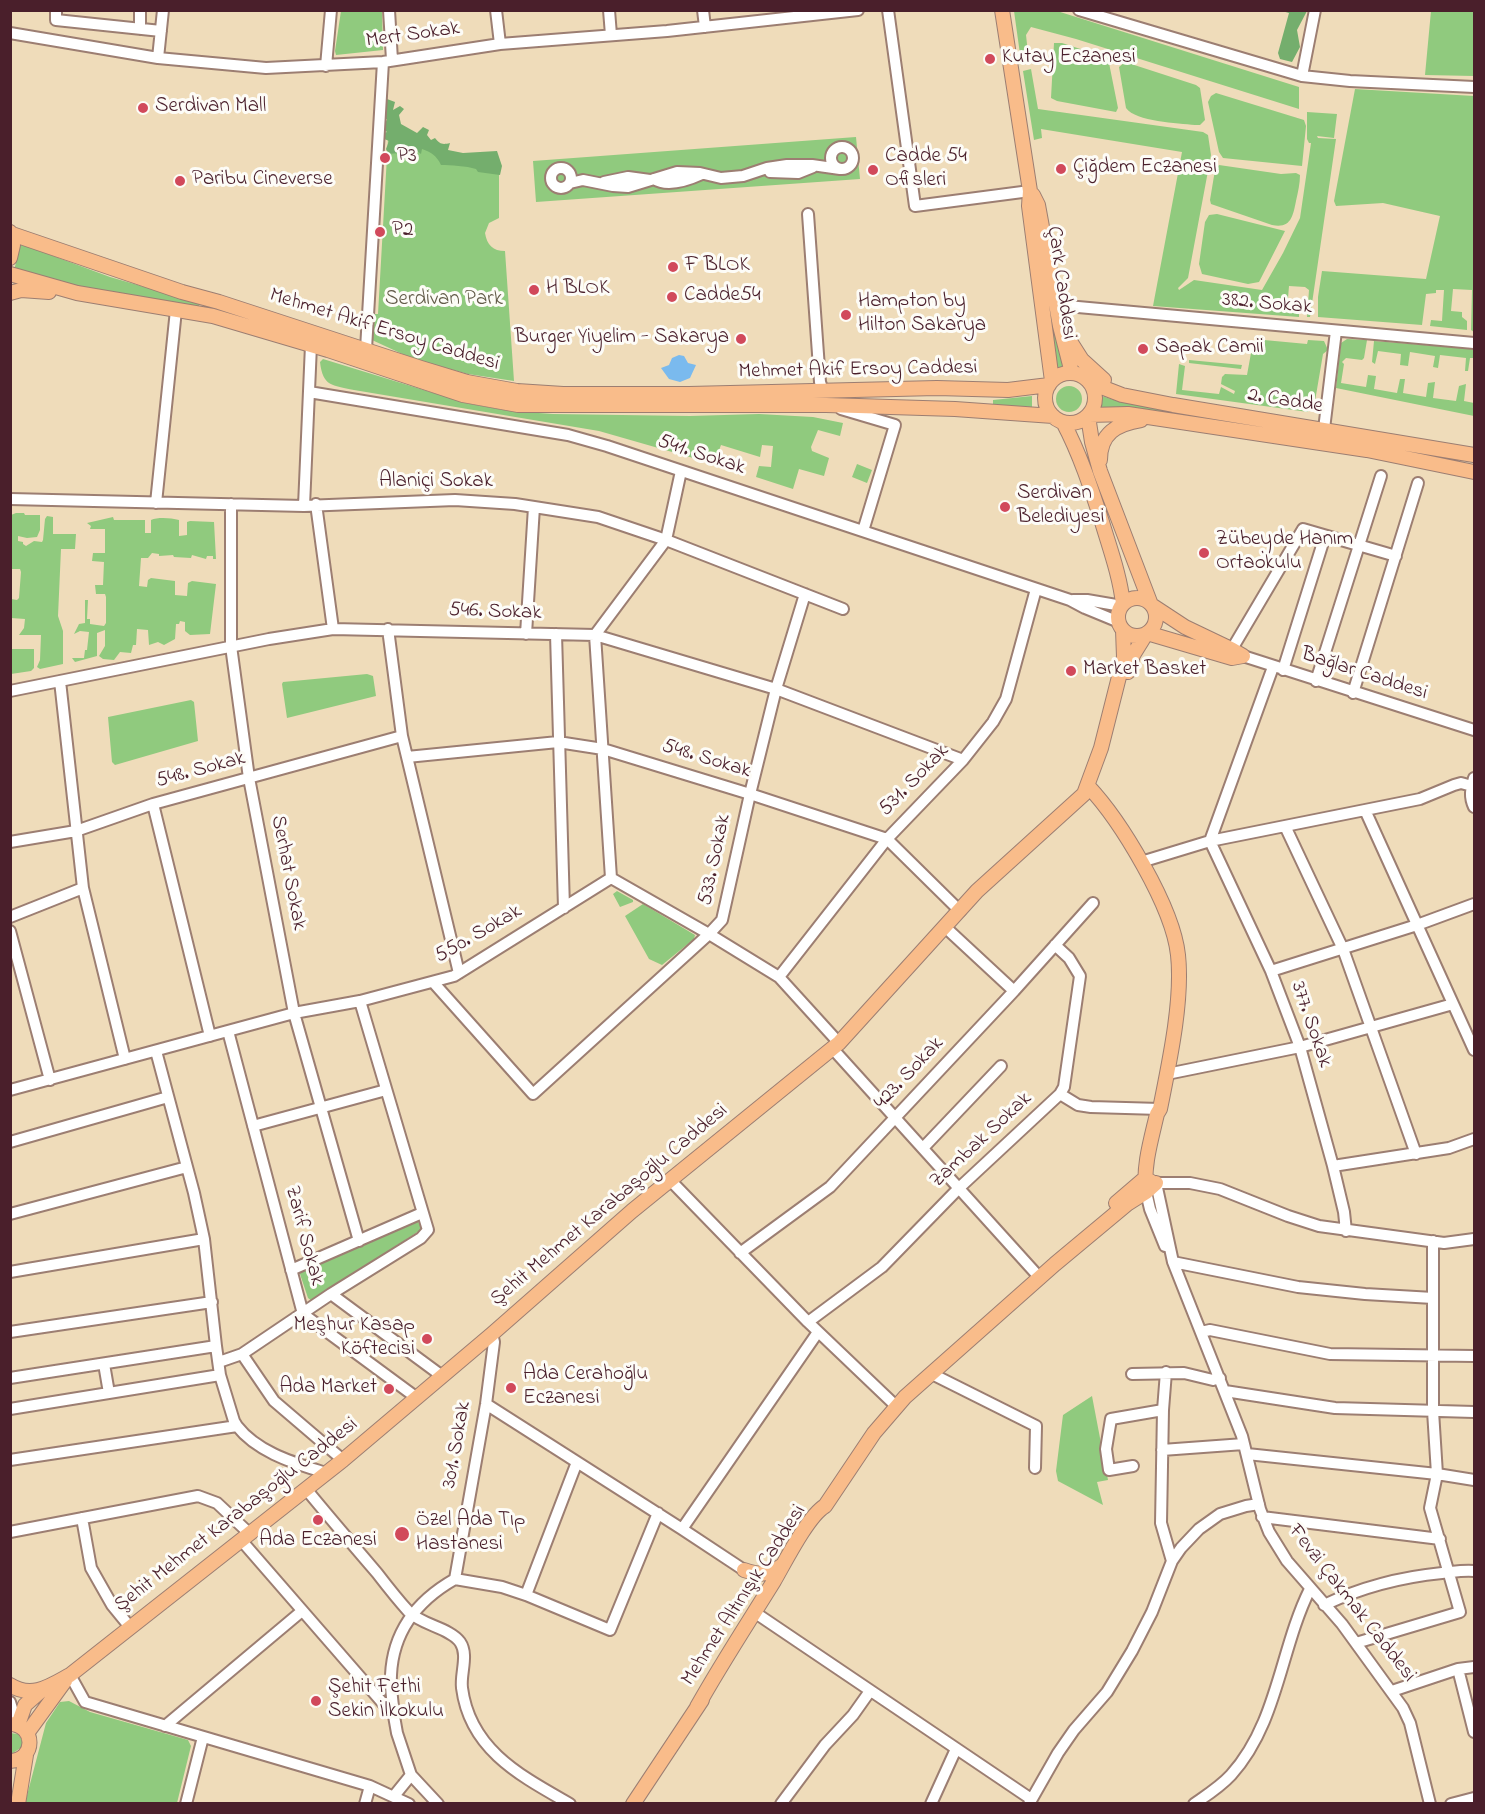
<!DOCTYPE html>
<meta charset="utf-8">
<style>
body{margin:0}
#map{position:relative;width:1485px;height:1814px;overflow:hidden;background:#efdcba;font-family:"Indie Flower",sans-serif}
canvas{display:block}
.frame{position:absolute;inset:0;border:12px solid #4a1f2b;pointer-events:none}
</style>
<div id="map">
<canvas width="1485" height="1814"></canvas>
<div class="frame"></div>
</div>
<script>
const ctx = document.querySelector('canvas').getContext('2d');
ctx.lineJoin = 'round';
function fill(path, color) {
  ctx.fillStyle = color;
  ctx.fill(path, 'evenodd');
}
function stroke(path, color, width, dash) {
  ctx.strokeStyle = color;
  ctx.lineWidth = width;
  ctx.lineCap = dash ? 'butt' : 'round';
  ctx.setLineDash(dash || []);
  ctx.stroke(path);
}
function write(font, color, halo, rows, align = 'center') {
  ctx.font = font + ' "Indie Flower",sans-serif';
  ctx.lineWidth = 6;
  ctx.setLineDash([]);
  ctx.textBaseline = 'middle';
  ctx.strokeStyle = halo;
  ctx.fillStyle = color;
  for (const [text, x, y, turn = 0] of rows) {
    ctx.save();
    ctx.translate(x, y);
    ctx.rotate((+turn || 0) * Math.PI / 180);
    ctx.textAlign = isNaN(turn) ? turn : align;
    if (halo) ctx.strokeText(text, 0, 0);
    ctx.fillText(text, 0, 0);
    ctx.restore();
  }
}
fill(new Path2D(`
 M341,11H382L383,50L336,55L335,51Z
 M1014,11H1057L1299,87V109L1076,39L1031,27L1026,35L1028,53L1020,54Z
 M1431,11H1474V76L1425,75Z
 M1054,43H1062L1108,58L1118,108L1116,112L1057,101L1051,98Z
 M1125,62L1196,85L1200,88L1205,120L1200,125H1195C1178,123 1136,122 1126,108L1119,67Z
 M1031,69L1038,109L1203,132L1208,135L1211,155L1188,278L1178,288L1179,290L1194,280L1262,290L1283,253L1300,218L1311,143H1309L1307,139V112L1337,114L1334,138L1317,136L1318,138L1336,139L1310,317H1307L1309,290L1305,287L1289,286L1287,310L1299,311V317L1153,306L1182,152L1041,129L1042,138L1034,140L1023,71Z
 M1355,89L1474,96V332L1471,330L1472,290L1453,289L1451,311L1462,312V317L1467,321V330L1430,326L1431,320L1442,321L1444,290H1436V293L1426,294L1422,325L1318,317V297L1322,271L1426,279L1440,216L1383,203L1336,206L1334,201Z
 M1216,93L1304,120L1306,126L1302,166L1223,158L1219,152L1208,102L1211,96Z
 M389,121L444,157L499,172V218L489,223L485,233C487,245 493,251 505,251L514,381L468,374L411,358L372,340L374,314H378Z
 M856,137L860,179L536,202L533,161Z
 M1219,165L1281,174L1296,173L1300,175C1300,183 1298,192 1296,201C1293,216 1291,229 1272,225L1211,204L1210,200L1215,170Z
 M1217,214L1285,231L1259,282L1248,284L1202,274L1199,264L1205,222L1209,215Z
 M21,244L110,277L200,303L198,309L107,296L14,270Z
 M1054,330L1066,369L1055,373L1052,331Z
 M1347,339L1367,340L1364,358L1362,360L1346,358L1342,362L1344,364L1341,383L1366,387L1368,375L1376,376L1374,389L1397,393L1400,379H1405L1403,393L1426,397L1428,383L1435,382L1433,398L1456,401L1459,386L1466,384L1464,401L1474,403V416L1336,388L1341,343Z
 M1264,340L1307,344L1308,340L1324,341L1328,350L1323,354L1314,407H1309L1308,412L1176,394L1179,364L1185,366L1182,390L1219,394L1221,387L1234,394L1235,391L1221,384L1222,377L1225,374L1247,375L1251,353L1262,354Z
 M1374,341L1474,349V358H1470L1468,371H1465L1466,358L1440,355L1438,368L1433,367L1435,356L1410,352L1408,366L1400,365L1401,354L1378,351L1375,364L1372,362Z
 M323,359L466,403L510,411L553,414L690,416L759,414L813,417L843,423L840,436L818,430L811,447L812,451L829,458L824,476L799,469L793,489L756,477L759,466L771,467L773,446L762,445L760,457L721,445L714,464L599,431L354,390C332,385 323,387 320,362Z
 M1189,360L1242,365L1241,369L1189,363Z
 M1056 399a13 13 0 1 1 26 0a13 13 0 1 1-26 0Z
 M1099,395L1114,400L1165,410V413L1098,410Z
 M1032,396V407L993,405V400Z
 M857,464L872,470L867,483L852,477Z
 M16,513H24L25,515H40V530L37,537L27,538L18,536V541L23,542V544L26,546L34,541L42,542L43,540L45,519L47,516L53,517V534H76L75,549H61L58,616L63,631V664L40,669L37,667L40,660L41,635H19L24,628L25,619L11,618V599L17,600L19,598L21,572L20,569H11V515Z
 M113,517L114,520H145V533H151V520C158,517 171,518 179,520V536L187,535V522L190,521L214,522L216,559H213V556H207L206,559L192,555L191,558L174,557L173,555L159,556V554L152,553L148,558H141L139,586L147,587L148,580L151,578L175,581V595L187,596L188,583L192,581L216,584L210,634L190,635L185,631V622L180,621L179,624H176L175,639L164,645L158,642L149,645L148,630L137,629L136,645H133L131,653L120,652L114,660L103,659L99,656L105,646V630L97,633V656L75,662L72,658H84L85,650H87L89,632L80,631L74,634L79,624L85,623V600H88L87,619H90V624L104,626L106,623V597L105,594H96L95,585H103L104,562L92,561L93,553H105V529H90L91,526L87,523Z
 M11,649H34V668L31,671L11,674Z
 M367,674L373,676L376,696L287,718L282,684L283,682Z
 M191,700L194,702L198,741L115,765L112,762L108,717Z
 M617,891L633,900V902L620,907L613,894Z
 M643,904L695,935L694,939L662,965L649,959L625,916Z
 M417,1220L422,1229L312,1301L308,1298L300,1274V1270Z
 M1092,1396L1108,1480L1097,1482L1103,1505L1058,1481L1056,1471L1063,1415Z
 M69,1701L90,1712L188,1740L191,1746L177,1803H25L46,1723L60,1702Z
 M10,1733L18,1734L22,1740V1747L13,1753H11Z`), '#90ca7e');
fill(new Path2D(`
 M1282,11H1307L1297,30L1300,47L1292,62L1280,59L1278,53L1289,13Z
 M387,99L395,102L393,110L400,106L404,109L399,115L401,124L417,133L423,127L429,130L427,135L431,140L435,138C440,144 442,145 450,143L448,150L463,153L497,151L502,166L500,175L478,172L476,169C466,166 451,165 441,165C437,156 431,152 422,149L421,154L417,151L405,153L403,157L398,156L399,153L388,154L386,149L389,141L382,138L384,133L387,132L383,129L387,119H384L382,102Z`), '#74ae6d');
fill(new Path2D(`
 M679,355L684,356L688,363L696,365L690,378L680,382L669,379L661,368L669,365L672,358Z`), '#7abaee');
const minor = new Path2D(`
 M56,10V20L161,31
 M389,10L392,60
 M496,10L500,44
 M609,10L611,35
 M703,10L705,27
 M888,10L915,206L1030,191
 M1079,10L1302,76L1350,81L1474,87
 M140,29V10
 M10,33L158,58L266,68L383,62L500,44L667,31L858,10
 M158,58L163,10
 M326,66L331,10
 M1302,76L1315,10
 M831 158a11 11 0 1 1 22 0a11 11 0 1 1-22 0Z
 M551 178a10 10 0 1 1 20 0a10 10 0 1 1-20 0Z
 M770,172L798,173L813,167
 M654,179C668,188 689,180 702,174
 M604,182L628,177L650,180
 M570,183L583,180L613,186L628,187L677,172L700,173L721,178L743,176L767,168L787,165H812L840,169
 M808,214L820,382L823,391
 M1056,305L1474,343
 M366,349L383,62
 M309,392L568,435L607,446L1070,600L1085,608L1119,622
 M841,409L895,425L863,531
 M1324,429L1336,331
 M10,499L304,506L455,500L515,504L598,517L666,540L843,609
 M156,503L176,310
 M231,504V646L249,778L294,1013L359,1241
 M316,504L333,629
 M304,506L311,345
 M1073,600H1087L1122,606
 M388,629L402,736L459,973
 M526,634L534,507
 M556,634L564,908
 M1232,649L1303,529L1396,556
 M1243,656L1474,730
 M1273,667L1210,841L1271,971L1300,1047L1333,1166L1344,1212L1346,1231
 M1283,670L1325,536
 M60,681L83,888L125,1059
 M1316,681L1381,476
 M10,691L269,639L333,629L595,635L776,689L963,760
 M1353,693L1418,483
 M407,757L558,742L603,749L750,794L887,839L960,911
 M1474,778C1471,790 1469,796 1474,807
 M153,804L210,1036
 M1365,810L1474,1050
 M1285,826L1343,949L1416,1154
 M10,842L76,831L153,804L402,736
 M1141,862L1210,841L1420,799L1454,785L1461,783L1472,786
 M611,878L595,635L666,540L681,471
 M10,917L83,888
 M945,927L1014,991
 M10,931L50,1080
 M1271,971L1417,925L1474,904
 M779,977L887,839L963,760L993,722L1006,699L1036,589
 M433,982L533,1094L709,934L722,920L750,794L776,689L805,594
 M228,1031L303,1314L417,1398
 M832,1048L1040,1278
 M156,1051L194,1193L204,1239L216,1346L220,1375L234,1421L237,1426
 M1167,1074L1300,1047L1453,1004
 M10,1090L294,1013L360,1001L454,976L611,878L709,934L779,977L839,1043
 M1060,1094L1078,1105L1091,1107L1160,1109
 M253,1126L386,1090
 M10,1142L168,1097
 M923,1148L1001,1066
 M1333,1166L1449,1148L1474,1139
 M670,1180L808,1322L896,1406
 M1146,1192L1150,1209L1165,1246
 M10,1214L187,1167
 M740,1253L830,1187L1014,991L1093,903
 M1173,1262L1298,1287L1365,1294L1433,1298
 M291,1270L422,1213
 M10,1272L204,1239
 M331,1294L442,1376
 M808,1322L882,1267L959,1188L1060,1094L1064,1087L1080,976L1069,958L1055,945
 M10,1332L212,1302
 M1201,1332L1210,1330L1330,1354L1474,1356
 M242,1354L274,1401L343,1460
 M219,1362L242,1354L331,1294L421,1238L428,1230L360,1001
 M104,1364L109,1393
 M1166,1372L1163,1410L1161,1523L1172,1561
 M932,1374L1036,1426L1035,1468
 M1132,1374L1184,1373L1213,1380L1220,1378
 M10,1378L216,1346
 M1225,1391L1335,1408L1474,1412
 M486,1404L682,1529L744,1570
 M10,1409L220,1375
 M1162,1450L1244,1444
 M1247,1454L1437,1474L1474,1480
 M10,1460L237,1426C258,1453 295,1463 326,1473
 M1133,1466L1109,1470L1106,1449L1111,1419L1163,1410
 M306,1489C329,1517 353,1545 377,1573C387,1586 398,1600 409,1612C422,1625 450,1628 460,1642C469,1655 460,1674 462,1688C470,1750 521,1776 570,1804
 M1262,1517L1440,1539
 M82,1518L91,1568L112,1605L130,1627
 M682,1529L818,1332
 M10,1532L198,1496L217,1503L250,1534
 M241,1540L394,1716L397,1733L411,1775L438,1804
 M455,1579L502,1587L526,1595L610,1630L658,1513
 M526,1595L577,1462
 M1324,1605C1362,1587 1401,1577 1442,1573C1453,1572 1463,1570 1474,1571
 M760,1616L1031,1799
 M1356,1643L1460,1612L1430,1508L1437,1474L1433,1411V1241
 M1458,1669L1474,1732
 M70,1675L85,1702L370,1786L409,1804
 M1392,1691L1458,1669L1474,1667
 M10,1702L17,1725
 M394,1716C393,1703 390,1688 391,1675C393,1631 418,1600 455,1579L486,1404L494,1342L492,1334
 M165,1726L302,1611
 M394,1796L411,1775
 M186,1804L203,1737
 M365,1804L370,1786
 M781,1804L825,1745L853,1715L870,1691
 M931,1804L956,1749
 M1029,1804L1058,1753L1074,1730L1107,1692L1132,1651L1152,1612L1172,1561L1181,1548L1199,1529L1220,1514L1246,1506L1259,1504
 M1194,1804C1207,1795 1220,1787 1231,1775C1278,1723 1280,1649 1310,1589
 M1430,1804L1410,1723L1403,1708L1342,1624L1287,1561L1269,1532L1260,1509L1242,1436L1173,1262L1156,1183H1190L1220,1189L1288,1216L1319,1226L1444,1243L1474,1239
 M1451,1804L1474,1798`);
const major = new Path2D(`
 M1002,10L1030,191L1029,206L1052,381
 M1033,195L1038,205L1060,326L1072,373
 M10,232L13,245L10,258
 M12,234L182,292L219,302L421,368L467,382L517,391L563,394H689L937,388L1008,390L1049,385
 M10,274L77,293L213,316L328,350L463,395L518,405H826L955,409L1053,416
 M10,293L21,290L49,292
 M1068,338L1082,360L1104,380
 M1045 398a25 25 0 1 1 50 0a25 25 0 1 1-50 0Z
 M1091,383L1122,395L1173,405L1474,455
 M1089,415L1128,414L1367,450L1474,472
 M1088,416L1092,442L1100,471L1150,602
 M1063,422C1080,454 1091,488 1102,522C1110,549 1120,576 1123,604
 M1100,460C1100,433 1117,424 1141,420
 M1118 617a19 19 0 1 1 38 0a19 19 0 1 1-38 0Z
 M1153,606L1185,627L1231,649L1243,656
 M1147,633L1232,658L1243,656
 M1128,672L1133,655L1146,634
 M1088,786C1121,821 1173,907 1178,955C1183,1000 1169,1064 1160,1109L1157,1114C1151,1140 1143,1166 1146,1192
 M1116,1203L1144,1179L1150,1181
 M744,1570C759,1575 768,1576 781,1566
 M10,1685C32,1699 50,1686 70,1675L343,1460L492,1334L632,1211L839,1043L977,891L1084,794L1101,748L1124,657L1123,630
 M697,1707C721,1664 748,1623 774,1581C785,1562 808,1516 825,1506L874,1433L905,1397L1055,1264L1127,1204L1146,1192L1156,1183
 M10,1724C36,1725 36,1760 10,1761
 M18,1725L25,1705L42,1690
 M28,1732L65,1681
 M18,1804L26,1755
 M633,1804L702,1700`);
stroke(minor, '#9c7e72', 14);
stroke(major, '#9c7e72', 16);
stroke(minor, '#fff', 10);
stroke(major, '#f9bc8a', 14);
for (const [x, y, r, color] of [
 [990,59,6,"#d1495b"],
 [143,108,6,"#d1495b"],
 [385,158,6,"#d1495b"],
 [1061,169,6,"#d1495b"],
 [873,170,6,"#d1495b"],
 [180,181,6,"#d1495b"],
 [380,232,6,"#d1495b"],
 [673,267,6,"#d1495b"],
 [534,290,6,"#d1495b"],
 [672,297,6,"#d1495b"],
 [846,315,6,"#d1495b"],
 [741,339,6,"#d1495b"],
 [1143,349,6,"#d1495b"],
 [1005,507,6,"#d1495b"],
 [1204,553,6,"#d1495b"],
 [1071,671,6,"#d1495b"],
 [427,1339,6,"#d1495b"],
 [511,1388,6,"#d1495b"],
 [389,1389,6,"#d1495b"],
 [318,1520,6,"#d1495b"],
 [402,1534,8,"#d1495b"],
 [316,1701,6,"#d1495b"]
]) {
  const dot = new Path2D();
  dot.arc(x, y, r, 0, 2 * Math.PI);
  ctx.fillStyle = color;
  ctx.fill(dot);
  stroke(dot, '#fdfcf7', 2);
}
write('21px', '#4a1f2b', '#fdfcf7', [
 ["Mert Sokak",413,36,-8],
 ["Çark Caddesi",1060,283,82],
 ["382. Sokak",1267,305,5],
 ["Mehmet Akif Ersoy Caddesi",384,331,17],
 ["Mehmet Akif Ersoy Caddesi",858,371,-1],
 ["2. Cadde",1285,402,9],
 ["541. Sokak",701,456,18],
 ["Alaniçi Sokak",436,483],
 ["546. Sokak",495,613,2],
 ["Bağlar Caddesi",1364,675,18],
 ["548. Sokak",706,760,17],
 ["548. Sokak",201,771,-15],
 ["531. Sokak",915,781,-46],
 ["533. Sokak",716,860,-78],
 ["Serhat Sokak",287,873,79],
 ["550. Sokak",479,935,-30],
 ["377. Sokak",1310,1025,71],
 ["423. Sokak",910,1074,-47],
 ["Zambak Sokak",982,1141,-43],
 ["Şehit Mehmet Karabaşoğlu Caddesi",610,1206,-40],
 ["Zarif Sokak",303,1236,75],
 ["301. Sokak",458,1445,-80],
 ["Şehit Mehmet Karabaşoğlu Caddesi",237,1516,-38],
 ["Mehmet Altınışık Caddesi",745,1596,-57],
 ["Fevzi Çakmak Caddesi",1351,1604,52]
]);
write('21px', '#4a1f2b', '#fdfcf7', [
 ["Kutay Eczanesi",1002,59],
 ["Serdivan Mall",155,108],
 ["P3",397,158],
 ["Cadde 54",885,158],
 ["Ofisleri",885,182],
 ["Çiğdem Eczanesi",1073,169],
 ["Paribu Cineverse",192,181],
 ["P2",392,232],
 ["F BLOK",685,267],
 ["H BLOK",546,290],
 ["Cadde54",684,297],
 ["Hampton by",858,303],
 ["Hilton Sakarya",858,327],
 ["Burger Yiyelim - Sakarya",729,339,"right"],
 ["Sapak Camii",1155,349],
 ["Serdivan",1017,495],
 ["Belediyesi",1017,519],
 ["Zübeyde Hanım",1216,541],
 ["Ortaokulu",1216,565],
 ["Market Basket",1083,671],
 ["Meşhur Kasap",415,1327,"right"],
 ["Köftecisi",415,1351,"right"],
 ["Ada Cerahoğlu",523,1376],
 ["Eczanesi",523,1400],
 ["Ada Market",377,1389,"right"],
 ["Özel Ada Tıp",416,1522],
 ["Hastanesi",416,1546],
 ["Ada Eczanesi",318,1542,"center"],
 ["Şehit Fethi",328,1689],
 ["Sekin İlkokulu",328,1713]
], 'left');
write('21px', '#625b48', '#fdfcf7', [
 ["Serdivan Park",444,301]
]);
</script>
